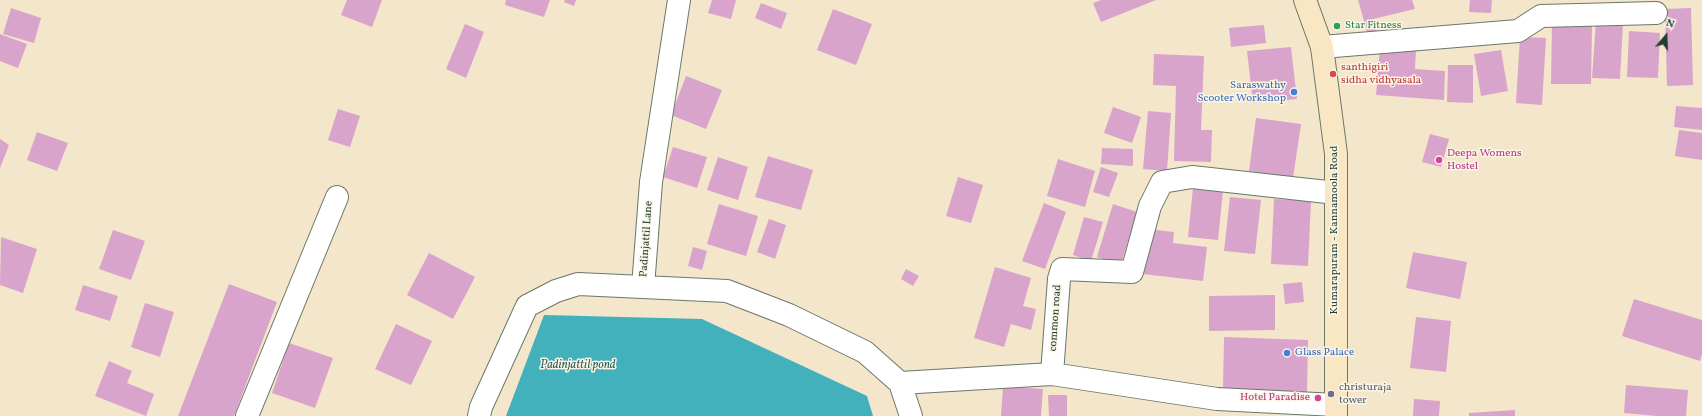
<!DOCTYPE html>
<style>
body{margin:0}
#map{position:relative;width:1702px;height:416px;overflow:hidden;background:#f3e6cb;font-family:Vollkorn,serif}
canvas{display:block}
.north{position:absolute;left:1646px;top:16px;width:40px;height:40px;-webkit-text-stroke:3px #fcf5e5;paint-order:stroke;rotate:19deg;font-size:11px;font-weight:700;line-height:16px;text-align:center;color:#1f3d34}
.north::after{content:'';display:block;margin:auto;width:14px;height:18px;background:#1f3d34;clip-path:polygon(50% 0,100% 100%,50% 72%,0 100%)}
</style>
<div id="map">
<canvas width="1702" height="416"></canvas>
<div class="north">N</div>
</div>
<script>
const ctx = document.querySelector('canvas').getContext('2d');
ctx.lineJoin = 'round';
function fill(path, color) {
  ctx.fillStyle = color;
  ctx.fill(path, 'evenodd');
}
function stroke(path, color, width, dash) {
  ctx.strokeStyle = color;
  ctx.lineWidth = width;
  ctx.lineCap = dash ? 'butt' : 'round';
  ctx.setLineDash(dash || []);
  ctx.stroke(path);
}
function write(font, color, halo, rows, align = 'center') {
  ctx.font = font + ' Vollkorn,serif';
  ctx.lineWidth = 3;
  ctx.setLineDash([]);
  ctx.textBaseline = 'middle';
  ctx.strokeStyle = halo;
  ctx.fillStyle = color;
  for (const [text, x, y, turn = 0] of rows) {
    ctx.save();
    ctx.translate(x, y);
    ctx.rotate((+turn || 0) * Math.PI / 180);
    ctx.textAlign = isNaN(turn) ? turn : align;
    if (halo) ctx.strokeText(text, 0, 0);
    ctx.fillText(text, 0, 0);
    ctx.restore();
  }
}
fill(new Path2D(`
 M544,315L702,319L867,396L873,416H506Z`), '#42b1bc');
fill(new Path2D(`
 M347,0H382L372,27L341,15Z
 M506,0H550L544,17L505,5Z
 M565,0H576L574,6L564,2Z
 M712,0H736L731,19L708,13Z
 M1101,0H1156L1101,22L1093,3Z
 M1358,0H1412L1415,9L1373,19L1377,32L1368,35Z
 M1470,0H1492L1491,13L1469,12Z
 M761,3L787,13L781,29L755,18Z
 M11,8L41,18L34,43L3,34Z
 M1691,8L1693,85L1667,86L1665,9Z
 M833,9L872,24L856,65L817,50Z
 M1596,21L1623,23L1620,79L1592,78Z
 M1552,23L1592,24L1591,84H1551Z
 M465,24L484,32L466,78L446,69Z
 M1264,25L1266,43L1231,47L1229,28Z
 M1629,31L1660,33L1658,78L1627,77Z
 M0,34L27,44L18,68L0,61Z
 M1520,37L1546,38L1542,105L1516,103Z
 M1291,47L1297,99L1253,103L1247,51Z
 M1380,48L1416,50L1415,69L1445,71L1444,100L1376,95Z
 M1501,50L1508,91L1481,96L1474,54Z
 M1154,54L1204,56L1201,130H1212L1211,162L1174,161L1176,86L1153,85Z
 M1448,65H1473V103L1447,102Z
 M686,76L722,90L706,129L671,115Z
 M1676,106L1702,108V130L1674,127Z
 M1113,107L1141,117L1132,143L1104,133Z
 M338,109L360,116L350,147L328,140Z
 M1148,111L1171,113L1167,171L1143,169Z
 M1256,118L1301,124L1293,178L1249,171Z
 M1679,130L1702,133V160L1675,156Z
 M37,132L68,143L57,171L27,160Z
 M1430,134L1449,139L1441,167L1422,162Z
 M0,139L9,145L0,168Z
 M673,147L707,157L697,188L663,177Z
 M1102,148L1133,149V166L1101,164Z
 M768,156L813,170L801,210L755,197Z
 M718,157L748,167L738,200L707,190Z
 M1058,159L1095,171L1085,207L1047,196Z
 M1101,167L1118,173L1109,197L1093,192Z
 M958,177L983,185L971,223L946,216Z
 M1193,188L1223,191L1218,240L1188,237Z
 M1230,197L1261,200L1255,254L1224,251Z
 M1274,199L1311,201L1308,266L1271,264Z
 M1044,203L1066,212L1045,269L1022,261Z
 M719,204L758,216L746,256L707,244Z
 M1113,204L1137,212L1121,264L1097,257Z
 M1084,217L1103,222L1091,261L1073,255Z
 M769,219L786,225L775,259L757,252Z
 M1148,229L1174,232L1173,243L1207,247L1203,281L1143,274Z
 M113,230L145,241L131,280L99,269Z
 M1,237L37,249L23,293L0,285Z
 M693,247L707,251L702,270L688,266Z
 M1413,252L1467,262L1460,299L1406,288Z
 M429,253L475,277L453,319L407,295Z
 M995,267L1031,278L1023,306L1036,309L1031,330L1011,324L1004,347L974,338Z
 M906,269L919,276L913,286L901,279Z
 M1302,282L1304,302L1285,304L1283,284Z
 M229,284L277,302L234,416H178Z
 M83,285L118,296L110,321L75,310Z
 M1275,295V330L1209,331V296Z
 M1634,299L1702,320V354L1700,361L1622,336Z
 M145,303L174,312L160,357L131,347Z
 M1416,317L1451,321L1446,372L1410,368Z
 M396,324L432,341L411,385L375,369Z
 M1224,337L1308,340L1307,393L1223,390Z
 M289,343L333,358L315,408L272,393Z
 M109,361L132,371L127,383L154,394L146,416L95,396Z
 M1626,385L1688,390L1686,416H1657L1624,413Z
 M1003,386L1043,389L1041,416H1001Z
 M1048,395H1067V416H1049Z
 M1414,399L1440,401L1439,416H1413Z
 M1515,410V416H1469V413Z`), '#d9a4cb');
const street = new Path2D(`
 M1322,47L1518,31L1541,16L1656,13
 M643,287L727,291L789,315L865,352L900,383L911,416
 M900,383L1052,374
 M1336,405L1217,399L1052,374L1059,279L1062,269L1132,272L1150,206L1162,182L1192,177L1336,193
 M247,416L337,197
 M479,416L481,407L527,306L556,291L578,284L643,287L651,182L679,0`);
const secondary = new Path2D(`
 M1305,0L1322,47L1336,154V416`);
stroke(street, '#697869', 24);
stroke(secondary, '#697869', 24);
stroke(street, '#fff', 22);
stroke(secondary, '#f9e7c3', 22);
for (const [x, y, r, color] of [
 [1337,26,4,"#2e9e5b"],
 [1333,74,4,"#e0444e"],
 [1294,92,4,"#3f7fe0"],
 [1439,160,4,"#d1479c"],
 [1287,353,4,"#3f7fe0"],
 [1331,394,4,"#6b7280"],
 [1318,398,4,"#d1479c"]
]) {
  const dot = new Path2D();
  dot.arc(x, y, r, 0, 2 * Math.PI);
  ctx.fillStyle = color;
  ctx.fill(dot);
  stroke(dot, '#fcf5e5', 1.5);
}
write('11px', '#27864d', '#fcf5e5', [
 ["Star Fitness",1345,26]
], 'left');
write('11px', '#be3a42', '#fcf5e5', [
 ["santhigiri",1341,68],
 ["sidha vidhyasala",1341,81]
], 'left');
write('11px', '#366cbe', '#fcf5e5', [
 ["Saraswathy",1286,86],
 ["Scooter Workshop",1286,99],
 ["Glass Palace",1295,353,"left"]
], 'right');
write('11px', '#b23c85', '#fcf5e5', [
 ["Deepa Womens",1447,154],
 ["Hostel",1447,167],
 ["Hotel Paradise",1310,398,"right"]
], 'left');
write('11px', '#1f3d34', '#fcf5e5', [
 ["Kumarapuram - Kannamoola Road",1335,230,-90],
 ["Padinjattil Lane",647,239,-86],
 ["common road",1056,318,-86]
]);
write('11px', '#5b616d', '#fcf5e5', [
 ["christuraja",1339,388],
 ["tower",1339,401]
], 'left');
write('italic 12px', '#2a605d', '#fcf5e5', [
 ["Padinjattil pond",578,366]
]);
</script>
